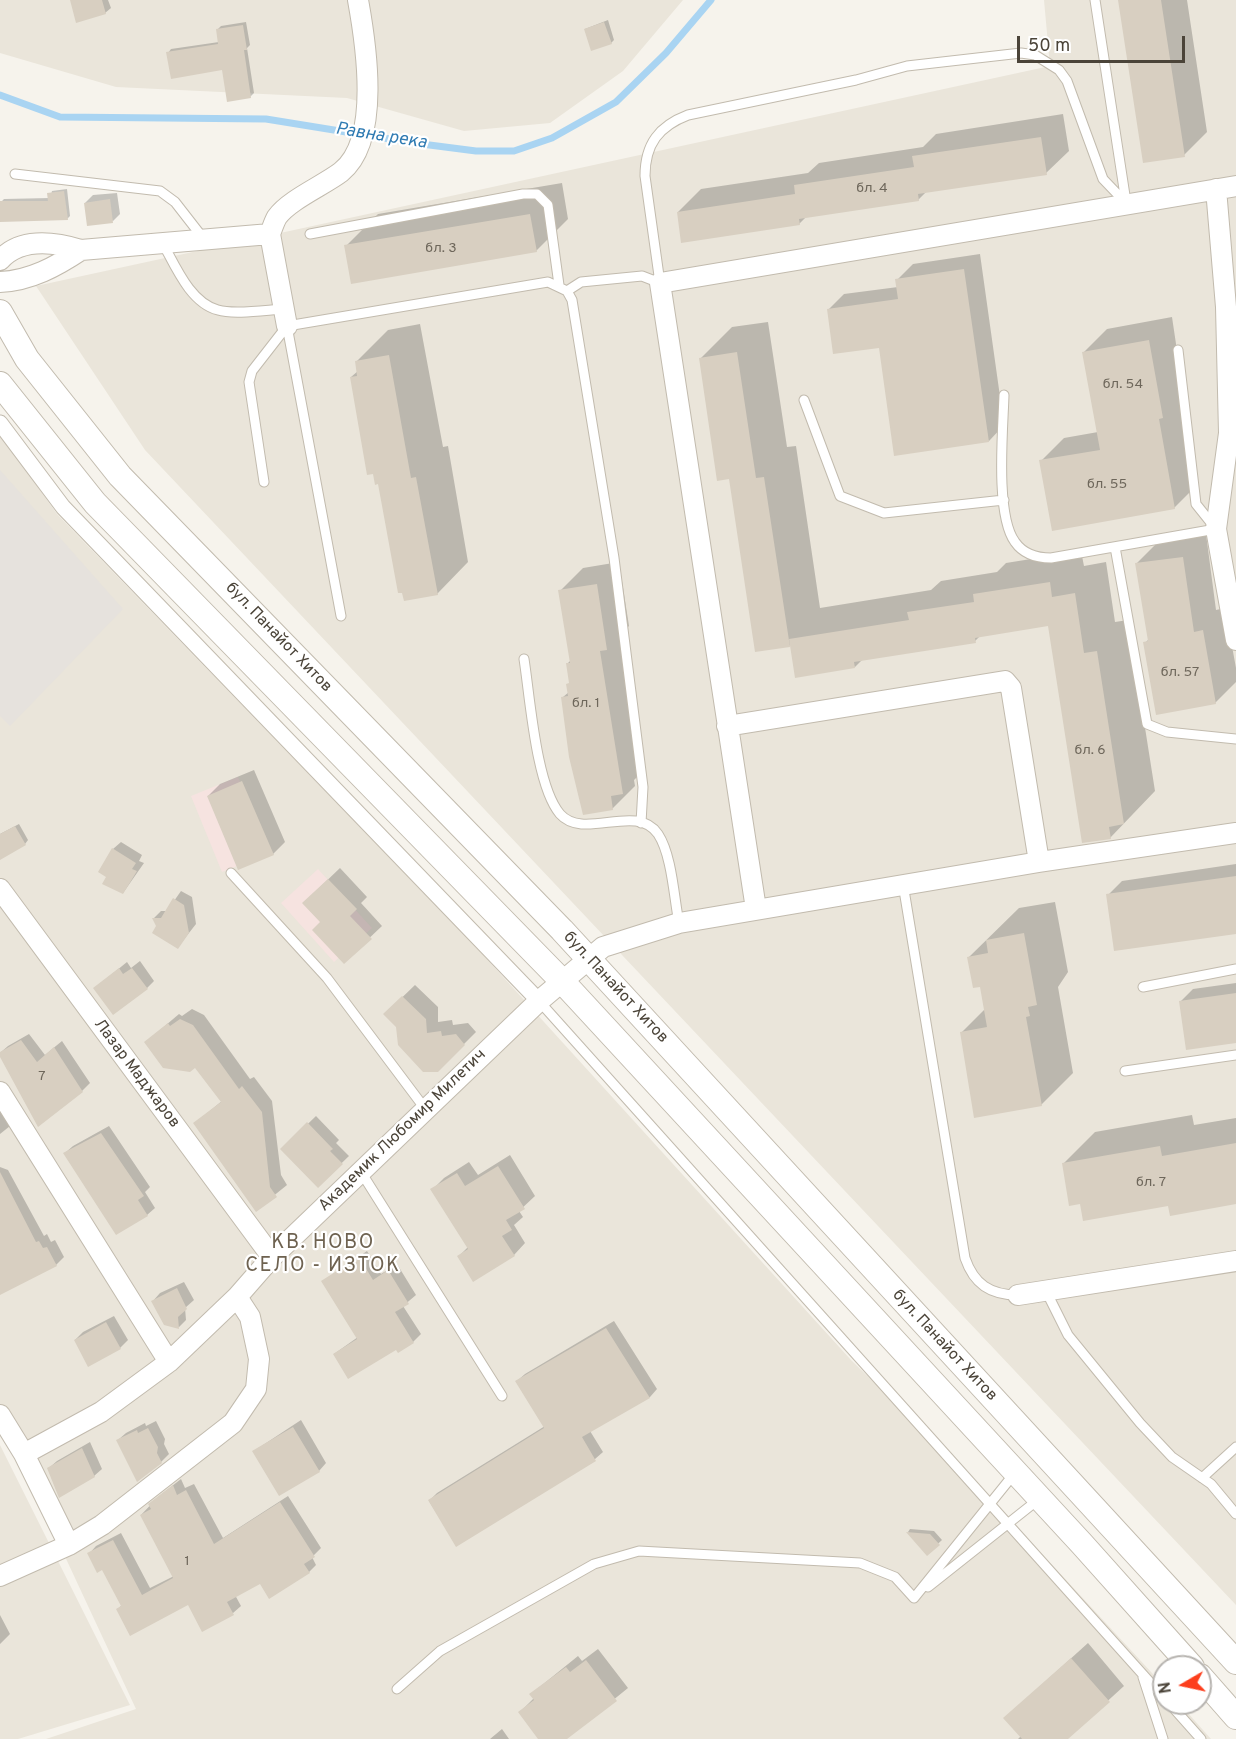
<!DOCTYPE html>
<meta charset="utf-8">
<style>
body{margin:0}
#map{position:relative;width:1236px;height:1739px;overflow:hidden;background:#f6f3ec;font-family:Overpass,sans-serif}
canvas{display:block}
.north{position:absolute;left:1152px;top:1655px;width:60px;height:60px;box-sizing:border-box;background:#fff;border:2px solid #b7b4b0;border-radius:50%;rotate:261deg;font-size:16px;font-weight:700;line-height:24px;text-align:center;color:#4b4439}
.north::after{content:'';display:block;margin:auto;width:21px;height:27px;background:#fc3f1d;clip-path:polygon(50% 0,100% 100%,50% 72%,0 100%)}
.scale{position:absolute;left:1017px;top:36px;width:168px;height:27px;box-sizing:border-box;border:3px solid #4b4439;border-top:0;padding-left:8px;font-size:18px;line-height:21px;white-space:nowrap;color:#4b4439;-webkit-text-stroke:4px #fff;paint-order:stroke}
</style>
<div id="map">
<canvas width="1236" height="1739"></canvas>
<div class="north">N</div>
<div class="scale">50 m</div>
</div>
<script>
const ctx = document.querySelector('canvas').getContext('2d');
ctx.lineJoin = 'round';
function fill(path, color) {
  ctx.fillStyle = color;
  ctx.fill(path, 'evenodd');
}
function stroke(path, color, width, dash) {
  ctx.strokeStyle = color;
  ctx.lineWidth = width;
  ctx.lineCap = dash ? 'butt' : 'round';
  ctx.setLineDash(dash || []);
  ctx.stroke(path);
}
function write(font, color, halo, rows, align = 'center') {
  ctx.font = font + ' Overpass,sans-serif';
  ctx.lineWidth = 4.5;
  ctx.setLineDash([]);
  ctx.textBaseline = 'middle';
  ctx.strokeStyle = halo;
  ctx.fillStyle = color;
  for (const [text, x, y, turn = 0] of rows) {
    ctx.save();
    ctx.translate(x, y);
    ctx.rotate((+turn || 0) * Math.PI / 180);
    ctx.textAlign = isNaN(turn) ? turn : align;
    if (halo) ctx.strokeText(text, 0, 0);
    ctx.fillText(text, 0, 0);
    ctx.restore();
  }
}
fill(new Path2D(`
 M0,0H683L623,71L550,123L464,131L347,98L116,87L0,53Z
 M1044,0H1236V1605L145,450L36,286L1050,66Z
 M0,434L57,514L475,946L851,1360L969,1475L1164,1686V1703H1179L1211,1739H46L136,1709L0,1417Z
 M0,1445L130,1705L18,1739H0Z`), '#eae5da');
fill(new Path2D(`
 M0,470L123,609L10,726L0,716Z`), '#e6e2dd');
fill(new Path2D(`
 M238,777L270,853L222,872L191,796Z
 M318,869L372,928L334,962L281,903Z`), '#f6e3e0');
fill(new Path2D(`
 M71,0H108L111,8L105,13Z
 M1120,0H1187L1207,132L1184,155Z
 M608,20L614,40L611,43L585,29Z
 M246,22L250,45L247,48L254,93L250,97L223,68L168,53L171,49L219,42L217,30L221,26Z
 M1063,114L1069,151L1046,173L927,191L918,200L806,217L799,224L678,212L701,189L808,173L819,163L923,147L936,134Z
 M562,183L568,219L536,251L346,246L378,214Z
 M67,189L70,216L67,219L1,202L4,199L50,198L52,191Z
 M117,193L120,214L113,221L85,203L93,195Z
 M980,254L1004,425L989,441L880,346L828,310L844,294L898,287L897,280L913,264Z
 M1172,317L1197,485L1174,508L1041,461L1064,438L1098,432L1084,352L1107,329Z
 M768,322L787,447L796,446L820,608L931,590L941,581L997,572L1006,563L1081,551L1084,566L1106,562L1115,622L1128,620L1155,791L1110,838L1049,624L981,635L975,641L863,659L855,667L791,644L789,646L730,477L700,359L732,327Z
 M420,324L443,447L448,446L468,562L437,594L379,483L351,377L358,371L357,361L388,330Z
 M1206,534L1216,610L1225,608L1236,668V682L1215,703L1145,643L1149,639L1137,563L1160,540Z
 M619,562L629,626L623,632L645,769L634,780L635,786L612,809L563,697L569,692L570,682L567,664L571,660L560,591L583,568Z
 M254,770L285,842L273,854L208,796L220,784Z
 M19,824L28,840L25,844L0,846V834Z
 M121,842L142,855L139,861L144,863L123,893L108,876L113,849Z
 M1236,864V932L1108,895L1122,881Z
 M340,868L367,897L361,903L382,926L344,962L316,891Z
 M181,891L192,897L196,924L178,947L158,926L154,918L161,911H167Z
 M1055,902L1068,972L1058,987L1073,1073L1041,1105L962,1032L985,1009L981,985L969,957L1019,908Z
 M140,961L154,981L147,988H95L127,962L131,968Z
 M1236,983V1041L1181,1001L1193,989Z
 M415,985L438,1007V1022L452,1020L453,1025L468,1023L476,1032L437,1071L385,1014Z
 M192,1009L204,1015L250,1079L254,1077L272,1101L281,1175L287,1185L256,1210L195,1123L222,1101L195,1066L146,1042L179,1014L182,1016Z
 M29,1034L45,1055L62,1041L90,1083L82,1091L0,1053L8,1046Z
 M0,1106L10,1126L0,1134Z
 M1192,1115L1194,1125L1236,1118V1203L1081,1202L1063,1164L1095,1132Z
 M316,1116L339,1140L336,1143L349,1156L318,1186L282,1149Z
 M109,1126L150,1187L145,1192L155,1208L147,1215L65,1153L73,1146Z
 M510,1155L535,1196L519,1211L523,1217L514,1225L525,1243L514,1255L459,1256L468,1247L432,1190L444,1178L469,1162L478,1175Z
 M0,1167L8,1170L44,1236L47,1234L51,1242L55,1240L64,1257L56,1265L0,1253Z
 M367,1251L381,1274L397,1264L416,1295L403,1306L421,1334L413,1342L396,1348L334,1354L358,1337L323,1281Z
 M184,1282L194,1300L185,1308L186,1320L179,1327L165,1324L153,1301L160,1293Z
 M114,1316L128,1340L120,1348L75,1340L83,1332Z
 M614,1321L657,1389L650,1397L590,1431L603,1452L595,1459L457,1545L429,1501L437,1493L545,1426L517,1381L525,1374Z
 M301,1420L326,1463L319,1471L254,1451Z
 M156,1421L165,1439L164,1444L169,1454L161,1462L118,1440L126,1433L145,1423L146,1426Z
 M90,1442L102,1469L94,1476L49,1468L57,1461Z
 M181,1479L185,1488L194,1484L223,1538L288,1496L321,1548L312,1557L316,1565L309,1572L260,1582L235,1595L241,1606L233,1613L188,1603L118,1609L122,1605L103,1568L89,1554L96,1546L121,1533L150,1588L174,1576L141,1515L158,1497Z
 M910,1529L934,1531L942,1540L927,1554L908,1532Z
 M0,1615L10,1634L0,1644Z
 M1088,1643L1124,1686L1066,1739H1018L1021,1736L1005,1718Z
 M598,1649L628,1688L565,1739H540L520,1712L534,1698L531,1694L578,1656L582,1661Z
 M502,1729L509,1739H490Z`), '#0003');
stroke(new Path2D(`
 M0,95L60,117L266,119L414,143L476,151H514L552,138L616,102L666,53L711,0`), '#a9d4f2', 7);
fill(new Path2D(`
 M70,0H102L106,14L76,23Z
 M1118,0H1161L1185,157L1143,163Z
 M604,22L612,44L591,51L584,29Z
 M243,25L247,50H244L251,98L227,102L222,70L171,79L166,52L218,44L216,29Z
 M1041,137L1047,175L918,194L919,201L799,219L800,225L681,243L677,212L795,194L794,185L914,167L912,156Z
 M64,191L68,220L0,222V201H48L47,193Z
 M110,199L113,223L87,226L84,203Z
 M530,214L537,252L351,284L344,245Z
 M964,269L989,442L894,456L879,348L833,354L827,309L898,299L895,279Z
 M1149,340L1163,418L1159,419L1175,509L1052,531L1039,460L1100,450L1082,352Z
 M737,352L756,478L764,477L790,647L755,652L729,479L717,481L699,358Z
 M389,355L411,478L416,477L438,595L404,601L402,593H398L378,484L375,485L373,474L367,475L350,377L357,376L355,361Z
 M1183,557L1194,632L1203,630L1216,704L1156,715L1143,642L1148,641L1135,563Z
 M1050,582L1052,597L1075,593L1084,653L1097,651L1124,824L1109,827L1111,839L1082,843L1048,626L975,638L976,643L854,662L855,668L795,678L789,639L909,620L907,612L974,602L973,594Z
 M597,584L607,650L600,651L623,794L611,796L613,810L583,815L569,757L561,697L568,696L566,684L569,683L566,663H570L558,590Z
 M242,781L274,855L238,870L207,796Z
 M15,826L26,845L0,860V834Z
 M112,848L136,863L132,869L137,871L123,894L102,884L106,877L98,872Z
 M1236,876V934L1114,951L1106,894Z
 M328,879L357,909L350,916L372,939L344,964L312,930L320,922L302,903Z
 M173,898L184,905L189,933L178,949L152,933L156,926L152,918H161Z
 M1024,933L1037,1005L1028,1007L1030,1016L1026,1017L1042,1106L974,1118L960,1032L987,1027L980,987L973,988L967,957L988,953L986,940Z
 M119,968L123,974L132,968L148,989L113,1015L93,988Z
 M1236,993V1043L1186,1050L1179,1001Z
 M402,996L426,1019L427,1033L441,1031L442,1036L456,1034L465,1045L438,1072H423L398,1045L396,1027L383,1014Z
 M180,1019L193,1025L239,1089L242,1086L262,1112L270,1187L277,1197L256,1212L193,1123L221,1102L195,1068L190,1072L163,1068L144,1042L168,1023L170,1026Z
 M21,1040L37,1062L54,1047L83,1092L38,1127L0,1057V1052Z
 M307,1122L333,1149L330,1151L343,1164L318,1188L280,1149Z
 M101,1133L144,1196L138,1200L148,1216L116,1235L63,1153Z
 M1236,1143V1204L1170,1216L1168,1206L1083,1221L1080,1204L1069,1206L1062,1163L1160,1146L1162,1156Z
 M498,1166L525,1209L506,1220L512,1230L502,1236L515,1256L473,1282L457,1256L468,1249L430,1189L457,1173L465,1186Z
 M0,1172L36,1242L39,1241L43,1248L47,1247L57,1266L0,1295Z
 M359,1257L373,1280L388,1270L409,1304L395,1312L414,1343L398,1353L396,1350L348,1379L333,1354L357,1339L321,1281Z
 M177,1288L187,1309L178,1317L179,1329L164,1325L151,1301Z
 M106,1322L121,1349L88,1367L74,1340Z
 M606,1328L650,1398L582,1437L596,1461L456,1547L428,1500L544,1428L515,1381Z
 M293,1427L320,1472L279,1496L252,1451Z
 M148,1428L158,1447L157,1453L162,1463L137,1482L116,1440L137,1430L138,1433Z
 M82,1448L95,1477L59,1498L47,1468Z
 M173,1485L177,1495L186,1490L214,1544L280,1502L315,1557L304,1564L310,1573L269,1599L260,1584L227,1602L234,1615L202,1632L188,1605L130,1636L116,1609L121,1606L102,1570L97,1573L87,1553L113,1540L142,1595L173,1578L140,1515L151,1509L148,1504Z
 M906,1532L930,1534L940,1545L927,1556Z
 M1071,1658L1110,1702L1068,1739H1022L1003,1718Z
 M586,1660L617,1701L567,1739H538L518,1712L534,1700L529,1694L566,1667L570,1672Z`), '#d8cfc1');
const service = new Path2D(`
 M1095,0L1126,202
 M15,174L160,191L175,202L203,238
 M310,234L523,194H537L548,205L559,285
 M162,242C175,265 190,303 218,310C234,315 266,310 284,309
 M660,283L645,176C645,144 659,126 688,115L856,80L907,66L1021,53L1035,55L1059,70L1067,81L1103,179L1126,203
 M567,291L581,282L642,276L660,283
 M287,326L341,616
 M1004,395C1003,429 995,515 1015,542C1024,555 1037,558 1051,558L1216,529L1196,504L1178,350
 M804,400L840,496L884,513L1004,500
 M264,482L249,382L252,371L287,326L548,282L567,291L572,300L614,558L643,787L641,823
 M1115,547L1147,724L1167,732L1236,739
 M524,659C530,697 536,786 560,814C584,841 636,802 658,834C672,855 674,898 679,923
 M231,873L327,978L426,1110
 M903,884L965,1258C974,1284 990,1295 1018,1295
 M1143,987L1236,969
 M539,1001L1164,1698
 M1125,1071L1236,1055
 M361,1172L502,1396
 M1046,1291L1068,1335L1140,1423L1172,1457L1211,1484L1236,1514
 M1202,1478L1236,1447
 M928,1587L1039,1499
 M914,1598L1014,1474
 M1143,1677L1163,1739
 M397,1689L440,1651L594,1564L639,1551L860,1563L895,1577L914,1598
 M1169,1703L1201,1739`);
const pedestrian = new Path2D(`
 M0,423L63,507L539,1001`);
const minor = new Path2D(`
 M1216,189L1226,307L1229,433L1216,529L1236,640
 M270,234C272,229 274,222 277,217C289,200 324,185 341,172C381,140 366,44 358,0
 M0,260C21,237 55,242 81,250L270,234L287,326
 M0,282C30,281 57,266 81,250
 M727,726L1005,681L1011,688L1039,862
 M0,889L272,1257
 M756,909L660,283L1236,186
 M0,1092L169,1362
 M1018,1295L1236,1261
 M0,1415L24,1454L69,1545
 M24,1454L101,1412L169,1362L237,1297
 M0,1576L69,1545L102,1525L233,1423L256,1389L259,1359L250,1317L237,1297L272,1257L539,1001L603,947L679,923L1039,862L1236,833`);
const tertiary = new Path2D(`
 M0,312L27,359L120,476L562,930L1236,1662
 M0,384L95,503L561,980L1082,1544L1192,1667
 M1200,1676L1236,1717`);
stroke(service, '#c2bbae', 11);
stroke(pedestrian, '#c2bbae', 17);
stroke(minor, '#c2bbae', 22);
stroke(tertiary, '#c2bbae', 26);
stroke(service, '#fff', 9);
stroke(pedestrian, '#fff', 15);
stroke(minor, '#fff', 20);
stroke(tertiary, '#fff', 24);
write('14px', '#6e675b', null, [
 ["бл. 4",872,189],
 ["бл. 3",441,249],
 ["бл. 54",1123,385],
 ["бл. 55",1107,485],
 ["бл. 57",1180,673],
 ["бл. 1",586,704],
 ["бл. 6",1090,751],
 ["7",42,1077],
 ["бл. 7",1151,1183],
 ["1",187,1562]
]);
write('16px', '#4b4439', '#fff', [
 ["бул. Панайот Хитов",278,638,46],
 ["бул. Панайот Хитов",615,988,47],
 ["Лазар Маджаров",136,1074,53],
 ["Академик Любомир Милетич",403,1131,-44],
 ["бул. Панайот Хитов",944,1346,47]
]);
write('italic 18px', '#2e7ab2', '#fff', [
 ["Равна река",381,137,9]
]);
ctx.letterSpacing = '1.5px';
write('20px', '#6e6250', '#fff', [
 ["КВ. НОВО",323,1244],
 ["СЕЛО - ИЗТОК",323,1267]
]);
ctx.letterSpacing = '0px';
</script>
